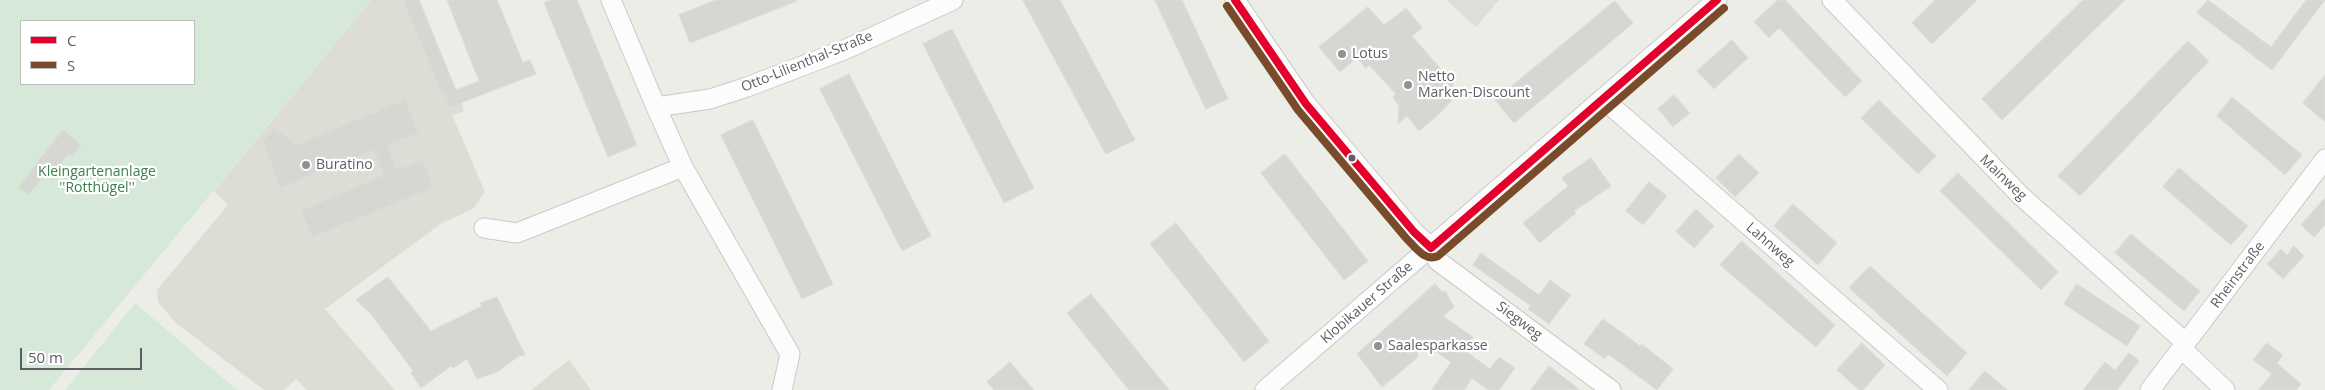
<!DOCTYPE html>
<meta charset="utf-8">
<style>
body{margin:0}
#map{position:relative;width:2325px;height:390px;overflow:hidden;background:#edede8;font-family:"Open Sans",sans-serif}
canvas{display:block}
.legend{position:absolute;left:20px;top:20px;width:175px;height:65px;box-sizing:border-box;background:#fff;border:1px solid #bebfc1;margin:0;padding:6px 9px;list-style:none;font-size:15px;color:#5d5f65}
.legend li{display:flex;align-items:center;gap:10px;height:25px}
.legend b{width:25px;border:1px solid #bebfc1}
.scale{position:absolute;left:20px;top:348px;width:122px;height:22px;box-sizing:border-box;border:2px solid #5d5f65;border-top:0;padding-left:6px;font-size:15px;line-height:18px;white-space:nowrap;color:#5d5f65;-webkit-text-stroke:4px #fff;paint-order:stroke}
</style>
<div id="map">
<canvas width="2325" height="390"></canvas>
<ul class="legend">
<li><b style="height:6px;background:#e4002b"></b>C</li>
<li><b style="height:6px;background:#7a4b2a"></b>S</li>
</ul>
<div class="scale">50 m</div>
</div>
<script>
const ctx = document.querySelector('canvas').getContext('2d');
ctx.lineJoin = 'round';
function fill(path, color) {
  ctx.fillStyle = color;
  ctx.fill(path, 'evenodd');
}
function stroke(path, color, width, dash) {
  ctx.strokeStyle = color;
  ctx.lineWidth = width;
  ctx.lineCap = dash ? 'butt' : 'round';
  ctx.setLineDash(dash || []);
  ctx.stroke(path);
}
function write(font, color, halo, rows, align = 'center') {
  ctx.font = font + ' "Open Sans",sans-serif';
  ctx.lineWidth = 4.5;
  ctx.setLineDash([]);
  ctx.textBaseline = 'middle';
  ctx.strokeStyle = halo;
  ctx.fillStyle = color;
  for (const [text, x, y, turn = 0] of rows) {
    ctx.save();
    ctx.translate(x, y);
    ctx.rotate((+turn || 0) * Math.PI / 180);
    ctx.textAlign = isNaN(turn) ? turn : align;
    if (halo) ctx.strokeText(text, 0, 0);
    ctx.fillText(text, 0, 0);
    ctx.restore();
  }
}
fill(new Path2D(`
 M1446,0H1499L1476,27Z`), '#deded9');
fill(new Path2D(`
 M371,0H403L443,95L453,91L460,97L464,111L452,115L485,192L473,209L442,223L325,309L395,390H307L296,379L284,390H264L176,323L158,302L157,290L228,205L214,191Z
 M569,360L591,390H531Z`), '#ddddd6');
fill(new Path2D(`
 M0,0H371L49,390H0ZM21,21H194V84H21Z
 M135,303L237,390H65Z`), '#d6e9d8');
const building = new Path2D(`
 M403,0H419L456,90L479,81L447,0H497L523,63L530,60L536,74L450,107L445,95L443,96Z
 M551,0H577L637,145L608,157L544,3Z
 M716,0H797V1L690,43L679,15Z
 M1023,0H1060L1135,140L1106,154Z
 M1155,0H1182L1228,99L1206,109Z
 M1778,0H1785L1862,81L1845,97L1779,28L1769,38L1754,22Z
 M1935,0H1977L1932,44L1912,23Z
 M2083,0H2125L2002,120L1982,99Z
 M2208,0L2271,47L2306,0H2325L2272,70L2197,13Z
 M1615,1L1633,23L1514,123L1495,100Z
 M1368,7L1384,25L1406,8L1422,28L1412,36L1453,83L1452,100L1438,115L1419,131L1407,116L1398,124L1399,106L1393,97L1396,94L1369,65L1366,68L1357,58L1340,72L1319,47Z
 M952,29L1034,188L1004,203L923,44Z
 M1732,40L1748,58L1714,89L1697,71Z
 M2188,41L2209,61L2080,196L2058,176Z
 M849,74L931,236L902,251L820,89Z
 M2325,75V122L2303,103Z
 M1674,95L1690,113L1673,127L1658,109Z
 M2232,97L2302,155L2285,175L2217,116Z
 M405,100L418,133L387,145L397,170L422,160L434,187L312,237L301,211L384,175L374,150L280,188L263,141L274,128L296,145Z
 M1879,100L1936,156L1918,174L1861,118Z
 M753,120L833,284L802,299L721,135Z
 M63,130L81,145L72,156L69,153L48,179L44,176L28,195L19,187Z
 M1285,154L1368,261L1344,280L1261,173Z
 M1739,154L1759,173L1735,197L1716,178Z
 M1591,158L1611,186L1574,211L1576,213L1540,243L1523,223L1568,186L1562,178Z
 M2179,168L2248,226L2231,245L2163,187Z
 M1958,173L2058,272L2041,290L1940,191Z
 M1649,182L1667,196L1643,225L1626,211Z
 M2325,198V225L2314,237L2301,225Z
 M1793,204L1837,243L1818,265L1774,226Z
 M1696,209L1714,226L1694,248L1676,232Z
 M1176,223L1269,341L1244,362L1150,244Z
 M2131,234L2200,291L2184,311L2115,253Z
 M1742,241L1835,325L1816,347L1720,265Z
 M2294,246L2304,256L2283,279L2267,264L2281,249L2287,255Z
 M1481,253L1539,295L1550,280L1571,295L1549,324L1528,309L1531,306L1473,265Z
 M1870,266L1967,353L1947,376L1849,288Z
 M388,277L431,331L482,306L480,303L497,297L525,355L519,356L497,372L477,379L467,359L453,368L451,366L421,388L411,373L413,371L371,314L356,300Z
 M1435,284L1441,291L1446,292L1454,307L1443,316L1473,337L1464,350L1490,369L1499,357L1515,368L1499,390H1488L1472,378L1464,390H1432L1451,362L1419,339L1417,358L1382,387L1357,354Z
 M2077,284L2140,326L2127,346L2064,304Z
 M1091,294L1114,322L1169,390H1129L1090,342L1067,313Z
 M1603,319L1640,346L1642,344L1673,369L1657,390L1608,354L1605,359L1584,344Z
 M1862,343L1885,365L1863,390H1859L1837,370Z
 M2267,343L2283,355L2277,363L2301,384L2296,390H2258L2272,374L2253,360Z
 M2129,353L2139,361L2117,390H2083L2105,362L2115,370Z
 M1010,362L1034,390H994L987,382Z
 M1549,366L1580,390H1531Z
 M1985,371L2007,390H1969Z`);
fill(building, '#d6d6d3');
stroke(building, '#dcdcd7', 1);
const minor = new Path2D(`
 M611,0L656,107L710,99L747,87L844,50L953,0
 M1235,0L1306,104L1414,232L1431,248L1438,261L1611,390
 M1832,0L2021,196L2186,343
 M1603,99L1938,390
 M656,107L683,167L790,354L782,390
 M484,228L517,233L683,167
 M2182,349L2225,390
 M1265,390L1717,0
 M2150,390L2325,159`);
stroke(minor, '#c9cac8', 21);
stroke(minor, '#fcfcfc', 19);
stroke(new Path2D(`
 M1235,0L1306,104L1414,232L1431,248L1717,0`), '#e4002b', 8);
stroke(new Path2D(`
 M1227,6L1298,110L1406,238C1415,247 1425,262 1438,256L1724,8`), '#7a4b2a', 8);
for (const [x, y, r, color] of [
 [1342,54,5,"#8f9193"],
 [1408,85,5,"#8f9193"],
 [1352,158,4.5,"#5d5f65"],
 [306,165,5,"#8f9193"],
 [1378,346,5,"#8f9193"]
]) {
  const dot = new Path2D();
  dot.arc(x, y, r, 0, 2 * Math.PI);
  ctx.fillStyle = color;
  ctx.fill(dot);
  stroke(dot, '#fff', 2);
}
write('14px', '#5d5f65', '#fff', [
 ["Lotus",1352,54],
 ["Netto",1418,77],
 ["Marken-Discount",1418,93],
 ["Buratino",316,165],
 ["Saalesparkasse",1388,346]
], 'left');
write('14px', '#5d5f65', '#fff', [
 ["Otto-Lilienthal-Straße",807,62,-22],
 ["Mainweg",2003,178,44],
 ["Lahnweg",1770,245,41],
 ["Rheinstraße",2238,275,-53],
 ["Klobikauer Straße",1367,303,-41],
 ["Siegweg",1519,321,37]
]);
write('14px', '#39814d', '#fff', [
 ["Kleingartenanlage",97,172],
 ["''Rotthügel''",97,188]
]);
</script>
